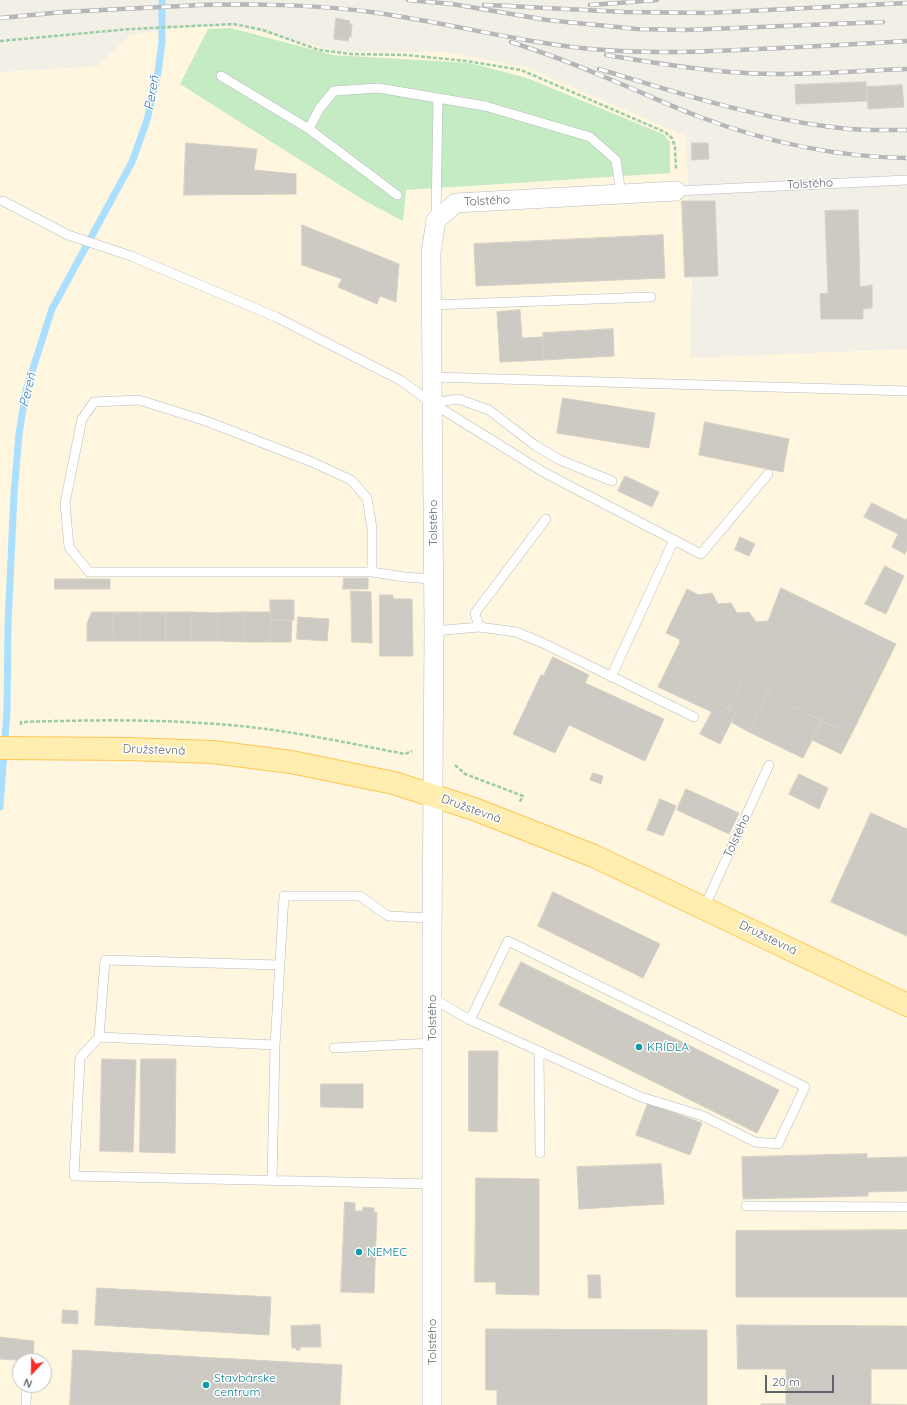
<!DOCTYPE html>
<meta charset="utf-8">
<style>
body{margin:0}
#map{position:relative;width:907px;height:1405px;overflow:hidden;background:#f2efe7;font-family:Quicksand,sans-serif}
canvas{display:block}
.north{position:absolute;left:12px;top:1353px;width:40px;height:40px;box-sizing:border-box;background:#fff;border:1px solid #bfc1c3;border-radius:50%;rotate:202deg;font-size:11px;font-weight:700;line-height:16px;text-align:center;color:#5e6369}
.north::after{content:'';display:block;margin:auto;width:14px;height:18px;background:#f92b26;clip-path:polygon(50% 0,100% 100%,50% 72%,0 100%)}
.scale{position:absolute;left:765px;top:1375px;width:69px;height:18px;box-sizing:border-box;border:2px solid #5e6369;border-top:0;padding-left:5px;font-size:12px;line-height:14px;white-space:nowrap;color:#5e6369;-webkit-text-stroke:3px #fff;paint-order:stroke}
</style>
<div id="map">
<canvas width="907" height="1405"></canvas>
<div class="north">N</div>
<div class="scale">20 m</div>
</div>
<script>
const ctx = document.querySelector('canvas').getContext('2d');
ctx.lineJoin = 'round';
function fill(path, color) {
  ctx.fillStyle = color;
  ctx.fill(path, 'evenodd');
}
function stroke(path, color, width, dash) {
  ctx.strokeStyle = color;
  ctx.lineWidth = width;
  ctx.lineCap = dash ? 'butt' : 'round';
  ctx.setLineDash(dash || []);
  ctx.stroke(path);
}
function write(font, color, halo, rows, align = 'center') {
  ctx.font = font + ' Quicksand,sans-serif';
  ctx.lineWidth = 3;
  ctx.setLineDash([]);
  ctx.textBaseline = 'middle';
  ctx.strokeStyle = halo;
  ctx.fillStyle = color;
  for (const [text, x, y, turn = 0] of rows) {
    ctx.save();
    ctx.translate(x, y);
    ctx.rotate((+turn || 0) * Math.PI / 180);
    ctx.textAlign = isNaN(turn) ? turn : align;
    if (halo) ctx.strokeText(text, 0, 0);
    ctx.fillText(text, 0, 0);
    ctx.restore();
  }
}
fill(new Path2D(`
 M226,26L257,31L341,52H445L526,67L686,136L692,283L690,331L691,358L907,349V1405H0V72L98,66L130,35L180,28ZM20,1361H44V1385H20Z`), '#fff6df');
fill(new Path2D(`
 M231,28L333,55L470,63L527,78L663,134L670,142V173L406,190L403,221L365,201L180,84L208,29Z`), '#c4ebc2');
stroke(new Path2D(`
 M0,807L7,711L8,625L14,494L19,434L26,390L52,309L132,162L147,120L158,72L162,42V0`), '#aadfff', 7);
const building = new Path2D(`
 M336,18L350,21L349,24H352L351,36L349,37L348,41L334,39Z
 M866,82L867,101L796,104L795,85Z
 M902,85L904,107L868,109L867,87Z
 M186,143L257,149L254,170L296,174V194L184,195Z
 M692,143H708L709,159L692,160Z
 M682,201H715L718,276L685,277Z
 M858,210L860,287L872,285V308L863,309V319H821L820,294L828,293L825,211Z
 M302,225L399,264L396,302L380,296L377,304L338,287L342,279L302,265Z
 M663,235L665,278L476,286L474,244Z
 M520,310L522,338L543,337L544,360L500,362L497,312Z
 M613,329L614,356L544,360L543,333Z
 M563,398L655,413L649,448L557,433Z
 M705,422L789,439L783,472L699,455Z
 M625,476L659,492L652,507L618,491Z
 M872,503L906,520L907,518V549L905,554L892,547L898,534L864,517Z
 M740,537L755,544L749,556L735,550Z
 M885,566L904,576L886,614L865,604Z
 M344,578H368V589H343Z
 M55,579H110V589H55Z
 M781,588L896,644L851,735L768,694L769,691L744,678L729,709L717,703L712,712L658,687L680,642L679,639L666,633L687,589L699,595L712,593L718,604L731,603L737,613L749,612L756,622L768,621Z
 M351,591L371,592L372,643L352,642Z
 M380,595H393V599H412L413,656H380Z
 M270,600H294V620H271Z
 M92,612H113L114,641H87V624Z
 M113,612H140V641H114Z
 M140,612H166V641H140Z
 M166,612H192V641H166Z
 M192,612L218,613V641H192Z
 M245,612L244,642L218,641V613Z
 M245,612H271L270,642H244Z
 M298,617L329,619L327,641L297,639Z
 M271,620H292L291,642H270Z
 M553,657L589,675L585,683L664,719L645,761L569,725L555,753L513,734L541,675L543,676Z
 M744,678L769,691L749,732L731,722L736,713L729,709Z
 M768,694L822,721L803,758L749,732Z
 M717,703L736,713L720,744L700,734Z
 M822,721L851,735L841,754L812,740Z
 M593,773L603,776L601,784L590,780Z
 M799,774L828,788L819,809L789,794Z
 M686,789L739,813L729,834L677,810Z
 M660,799L676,806L663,836L647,830Z
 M871,813L907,829V936L831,902Z
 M553,892L660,944L643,978L538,926Z
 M521,962L779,1090L757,1133L499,1005Z
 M469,1051H498L497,1132L469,1131Z
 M102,1059L136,1060L133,1152L100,1151Z
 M141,1059H176L175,1153L140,1152Z
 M321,1084H363V1108L321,1107Z
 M648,1103L702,1123L690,1155L636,1135Z
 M867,1154V1158L907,1157V1191L868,1192V1196L743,1199L742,1157Z
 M661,1164L664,1204L579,1209L577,1167Z
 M476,1178L539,1179V1295L496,1294V1282H475Z
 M345,1202L355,1203V1211H363V1207L374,1208V1212H377L374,1293L341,1292Z
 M907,1230V1297H736V1231Z
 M588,1275H600L601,1298H589Z
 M97,1288L271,1297L269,1335L95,1325Z
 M63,1310L78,1311V1324L62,1323Z
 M320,1325L321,1347H300V1350H296V1348H292L291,1326Z
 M737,1325L907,1326V1369H871V1404L907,1405H761V1404H786V1369H738Z
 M486,1329L707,1330V1405H497V1390H486Z
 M0,1337L34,1341L33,1361L0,1359Z
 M73,1350L342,1365L340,1405H70Z`);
fill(building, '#cdcac4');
stroke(building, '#d7d0c5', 1);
const service = new Path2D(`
 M221,76L309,129
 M676,191L907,180
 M397,195L309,129L319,109L334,91L378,88L485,106L590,137L616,160L621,194
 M3,201L68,235L131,256L276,317L400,380L432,403L545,473L674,540L611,677
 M436,219L438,98
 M431,305L651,297
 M432,377L907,391
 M432,403L458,399L489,410L536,446L560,460L612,481
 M674,540L701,554L768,474
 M372,572V528L367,498L351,480L312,462L206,421L139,400L94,402L82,419L65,503L69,547L89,572H372L404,577L433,579
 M479,627L475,613L546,519
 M434,631L479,627L516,632L543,643L694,717
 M704,908L769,765
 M432,998L470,1020L641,1097L703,1116L755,1142L778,1144L805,1087L508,941L470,1020
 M99,1037L105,960L279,965
 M275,1045L284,896H360L388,916L432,918
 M334,1048L433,1043
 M539,1051L540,1153
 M272,1181L275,1045L99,1037L80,1058L74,1176L433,1184
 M746,1206L907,1207
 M26,1405L27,1385`);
const minor = new Path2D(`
 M432,1405V938L434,631L431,253L436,220L456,203L676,191`);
const primary = new Path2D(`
 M0,748L127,749L213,752L291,762L394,783L474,809L594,856L907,1005`);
stroke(service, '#b7babf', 10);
stroke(minor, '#b7babf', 20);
stroke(primary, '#fec554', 24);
stroke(new Path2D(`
 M0,41L130,29L234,24L263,30L319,50L351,54L406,55L467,61L521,70L665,132L672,138L675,147L676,170
 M21,725V722C86,720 151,719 216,724C279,728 343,742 405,754L412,751
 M455,765L465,774L523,796L519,803`), '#9acda6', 2.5, [4, 2]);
stroke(service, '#fff', 9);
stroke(minor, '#fff', 19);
stroke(primary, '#ffeeaf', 22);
const rail = new Path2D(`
 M408,0L452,4L547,20L637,29L685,30L883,22
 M195,5C254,4 313,4 371,12C445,22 517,42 591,49C646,54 701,52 756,49C806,47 857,44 907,41
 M484,5L512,6
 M590,5L657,0
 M507,6L624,12L707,13L907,3
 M0,18L63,12L201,5
 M511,42C542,52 572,63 602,76C635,89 667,105 700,117C766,142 837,157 907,158
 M606,55C648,62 689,69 730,72C789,77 848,71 907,69
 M599,69C678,93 758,119 840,128C862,131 885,130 907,130`);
stroke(rail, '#b6b7b8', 4.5);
stroke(rail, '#fff', 3, [9]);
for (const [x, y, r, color] of [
 [639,1047,4,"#0f9aa8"],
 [359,1252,4,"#0f9aa8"],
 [206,1385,4,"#0f9aa8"]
]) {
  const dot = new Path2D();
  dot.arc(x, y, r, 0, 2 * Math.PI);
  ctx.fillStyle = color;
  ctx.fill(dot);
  stroke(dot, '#fff', 1.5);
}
write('12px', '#5e6369', '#fff', [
 ["Tolstého",810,184,-3],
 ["Tolstého",487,201,-3],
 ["Tolstého",433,523,-90],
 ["Družstevná",154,750,2],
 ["Družstevná",471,809,20],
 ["Tolstého",737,836,-65],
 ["Družstevná",768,938,26],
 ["Tolstého",432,1018,-90],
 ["Tolstého",432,1342,-90]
]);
write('12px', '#0d838f', '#fff', [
 ["KRÍDLA",647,1047],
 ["NEMEC",367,1252],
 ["Stavbárske",214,1378],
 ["centrum",214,1392]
], 'left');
write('italic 13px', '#397bb2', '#fff', [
 ["Pereň",152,93,-80],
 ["Pereň",28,390,-76]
]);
</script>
